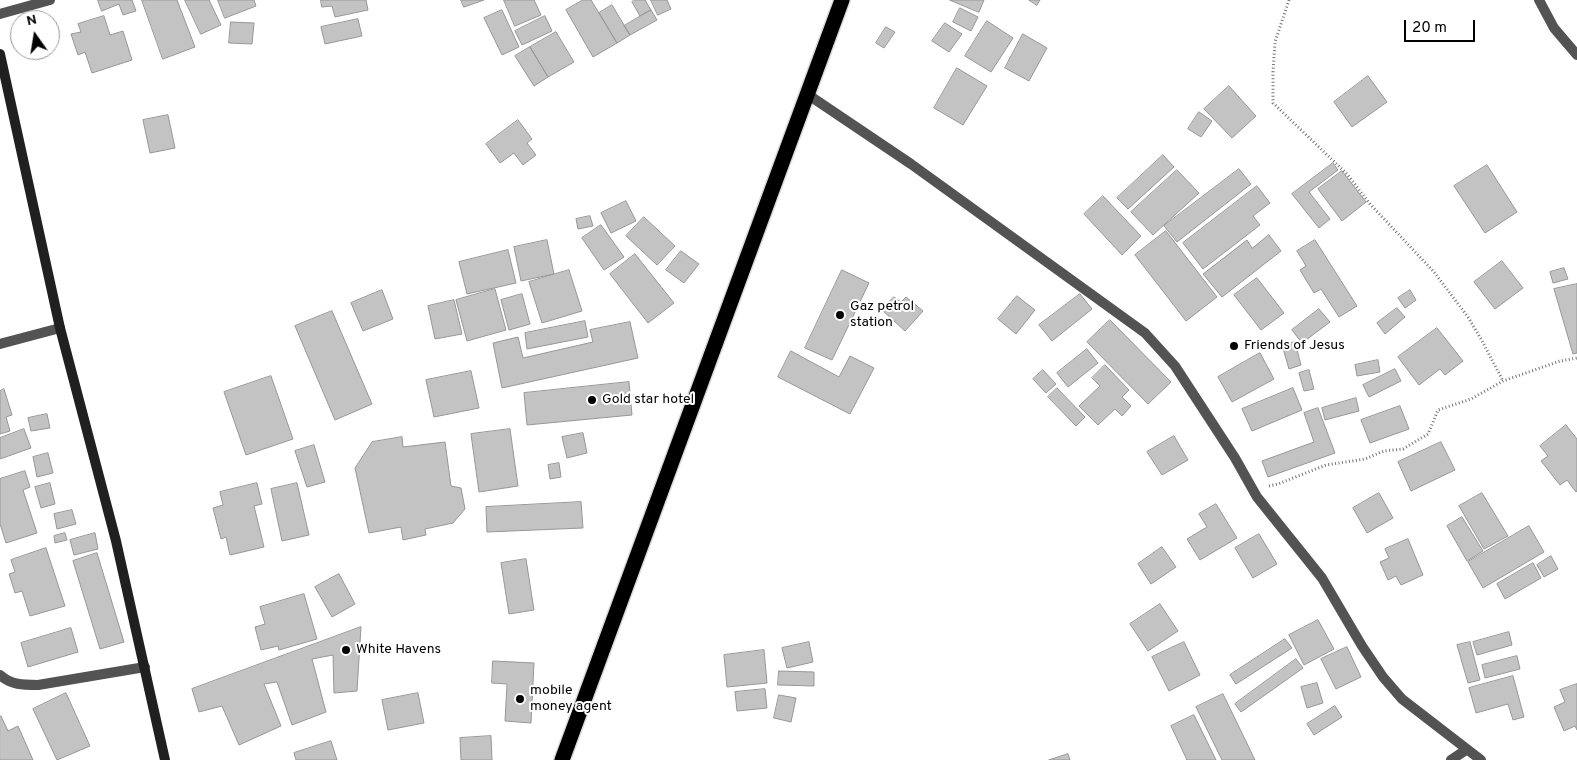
<!DOCTYPE html>
<style>
body{margin:0}
#map{position:relative;width:1577px;height:760px;overflow:hidden;background:#fff;font-family:Overpass,sans-serif}
canvas{display:block}
.north{position:absolute;left:10px;top:10px;width:50px;height:50px;box-sizing:border-box;background:#fff;border:1px solid #999;border-radius:50%;rotate:347deg;font-size:14px;font-weight:700;line-height:20px;text-align:center;color:#000}
.north::after{content:'';display:block;margin:auto;width:18px;height:22px;background:#000;clip-path:polygon(50% 0,100% 100%,50% 72%,0 100%)}
.scale{position:absolute;left:1404px;top:20px;width:71px;height:22px;box-sizing:border-box;border:2px solid #000;border-top:0;padding-left:6px;font-size:15px;line-height:18px;white-space:nowrap;color:#000;-webkit-text-stroke:4px #fff;paint-order:stroke}
</style>
<div id="map">
<canvas width="1577" height="760"></canvas>
<div class="north">N</div>
<div class="scale">20 m</div>
</div>
<script>
const ctx = document.querySelector('canvas').getContext('2d');
ctx.lineJoin = 'round';
function fill(path, color) {
  ctx.fillStyle = color;
  ctx.fill(path, 'evenodd');
}
function stroke(path, color, width, dash) {
  ctx.strokeStyle = color;
  ctx.lineWidth = width;
  ctx.lineCap = dash ? 'butt' : 'round';
  ctx.setLineDash(dash || []);
  ctx.stroke(path);
}
function write(font, color, halo, rows, align = 'center') {
  ctx.font = font + ' Overpass,sans-serif';
  ctx.lineWidth = 4;
  ctx.setLineDash([]);
  ctx.textBaseline = 'middle';
  ctx.strokeStyle = halo;
  ctx.fillStyle = color;
  for (const [text, x, y, turn = 0] of rows) {
    ctx.save();
    ctx.translate(x, y);
    ctx.rotate((+turn || 0) * Math.PI / 180);
    ctx.textAlign = isNaN(turn) ? turn : align;
    if (halo) ctx.strokeText(text, 0, 0);
    ctx.fillText(text, 0, 0);
    ctx.restore();
  }
}
const building = new Path2D(`
 M98,0H132L136,11L123,15L119,4L102,11Z
 M142,0H177L195,47L163,59Z
 M185,0H209L221,25L201,34Z
 M218,0H254L256,6L225,18Z
 M321,0H366L368,10L335,17L332,6L322,7Z
 M461,0H484L464,7Z
 M504,0H534L541,15L515,26Z
 M583,0H591L617,43L593,57L566,10Z
 M634,0H645L651,10L640,16L632,2Z
 M651,0H667L671,9L658,15Z
 M950,0H984L979,12Z
 M1029,0H1040L1037,5Z
 M612,5L630,35L617,43L599,13Z
 M960,8L978,17L971,31L953,22Z
 M502,10L519,47L502,55L484,18Z
 M651,10L657,20L630,35L624,26Z
 M104,16L110,35L123,31L132,60L92,73L85,52L78,55L71,34L81,32L78,24Z
 M545,16L552,31L522,45L515,31Z
 M358,19L362,36L325,44L321,27Z
 M987,21L1013,38L991,72L965,56Z
 M231,22L254,23L252,44L229,43Z
 M945,23L962,34L949,52L932,41Z
 M886,27L895,32L884,48L876,43Z
 M556,32L574,62L548,77L530,47Z
 M1023,34L1047,48L1029,81L1005,68Z
 M530,47L548,77L534,86L515,56Z
 M957,68L987,86L963,125L934,108Z
 M1368,76L1387,102L1352,127L1334,102Z
 M1229,86L1256,116L1232,138L1204,109Z
 M1199,112L1212,121L1201,137L1188,129Z
 M168,115L175,148L150,153L143,120Z
 M518,120L532,139L527,143L536,155L523,165L514,153L500,163L486,144Z
 M1163,155L1174,167L1128,209L1117,198Z
 M1333,163L1338,170L1309,192L1330,219L1319,228L1292,194Z
 M1487,165L1517,212L1485,233L1454,186Z
 M1239,169L1251,184L1177,242L1164,226Z
 M1177,170L1199,193L1153,235L1131,212Z
 M1342,171L1366,202L1342,221L1318,189Z
 M1257,186L1270,203L1253,216L1260,225L1203,269L1183,243Z
 M1103,196L1141,236L1122,255L1084,214Z
 M626,201L636,221L611,233L601,213Z
 M590,216L593,226L578,229L576,219Z
 M644,217L675,246L657,265L626,236Z
 M601,225L624,257L604,270L582,238Z
 M1166,231L1217,297L1186,321L1135,255Z
 M1269,235L1281,251L1222,297L1203,274L1247,240L1252,248Z
 M547,240L554,274L521,281L514,247Z
 M1315,240L1357,306L1339,317L1321,289L1314,293L1300,270L1306,266L1297,251Z
 M508,250L516,283L467,294L459,262Z
 M681,251L699,264L684,283L666,270Z
 M635,254L674,303L648,323L610,274Z
 M1502,261L1523,288L1495,309L1474,282Z
 M1564,268L1568,279L1553,283L1550,272Z
 M569,270L582,311L542,323L529,282Z
 M842,270L869,283L832,360L805,348Z
 M1257,278L1284,313L1261,330L1234,295Z
 M1577,284V353L1573,354L1554,289Z
 M495,289L506,330L467,341L456,300Z
 M382,290L393,319L363,331L351,303Z
 M1410,290L1416,300L1405,308L1398,298Z
 M522,294L530,324L509,330L501,300Z
 M1080,294L1092,309L1052,341L1039,325Z
 M1017,296L1035,310L1016,334L998,319Z
 M894,297L901,302L906,297L923,311L905,331L882,310Z
 M454,300L462,334L435,339L428,306Z
 M1397,308L1405,317L1385,334L1377,323Z
 M1319,309L1330,322L1302,343L1292,330Z
 M332,311L372,404L335,420L295,326Z
 M1110,320L1171,382L1148,404L1087,342Z
 M585,321L588,337L527,349L525,333Z
 M630,322L638,358L502,388L493,343L518,337L523,358L593,342L590,330Z
 M1437,328L1463,361L1445,375L1440,369L1419,385L1398,357Z
 M1295,342L1301,365L1289,369L1282,345Z
 M1087,349L1098,363L1068,387L1057,373Z
 M791,351L839,377L850,356L874,368L850,414L778,377Z
 M1260,353L1274,379L1232,402L1218,377Z
 M1378,360L1380,372L1357,376L1355,365Z
 M1105,365L1129,390L1122,397L1131,406L1122,416L1115,409L1098,425L1079,406L1100,386L1092,378Z
 M1395,369L1401,381L1369,397L1363,385Z
 M1043,370L1056,384L1046,393L1033,379Z
 M1309,370L1314,389L1304,391L1299,373Z
 M471,371L479,408L434,417L426,380Z
 M271,376L293,439L246,455L224,392Z
 M629,382L632,415L527,425L524,393Z
 M1057,388L1085,417L1076,426L1048,397Z
 M1293,388L1302,410L1252,431L1242,409Z
 M4,389L12,415L6,417L10,431L0,434V391Z
 M1356,398L1359,411L1325,420L1322,408Z
 M1400,406L1409,429L1370,443L1361,420Z
 M1318,408L1335,453L1268,477L1262,461L1314,442L1304,413Z
 M47,414L50,428L31,431L28,418Z
 M1566,425L1577,439V491L1576,492L1567,480L1560,485L1541,461L1548,456L1540,446Z
 M24,429L31,448L0,459V438Z
 M510,429L518,486L479,492L471,434Z
 M583,433L587,453L567,458L562,437Z
 M1174,436L1188,460L1162,475L1147,452Z
 M402,437L403,447L445,442L451,486L461,488L465,509L453,523L425,529L426,535L403,540L401,527L369,533L355,468L372,442Z
 M1441,442L1455,470L1411,491L1398,462Z
 M314,445L325,482L307,487L295,451Z
 M48,453L53,473L37,477L33,457Z
 M559,463L561,477L550,479L548,465Z
 M25,471L30,487L23,490L37,533L6,543L0,524V479Z
 M50,483L55,504L41,508L35,487Z
 M257,483L262,504L254,506L264,547L230,555L226,537L221,539L213,508L223,505L220,492Z
 M297,483L309,535L282,541L271,489Z
 M1379,493L1393,518L1367,533L1353,508Z
 M1482,493L1508,536L1484,549L1459,506Z
 M581,502L583,528L487,532L486,507Z
 M1216,504L1237,538L1200,560L1187,539L1207,527L1199,514Z
 M72,510L76,524L57,529L54,514Z
 M1462,517L1483,551L1467,561L1447,526Z
 M1529,526L1544,552L1483,588L1468,562Z
 M65,533L67,540L55,543L54,536Z
 M95,533L98,549L74,555L70,540Z
 M1259,534L1277,564L1253,578L1235,548Z
 M1408,539L1423,575L1401,585L1396,576L1388,580L1380,562L1389,558L1385,549Z
 M1162,547L1176,567L1151,584L1138,564Z
 M46,548L65,606L30,616L22,591L15,593L9,574L15,572L11,560Z
 M97,553L124,642L100,649L73,561Z
 M1551,556L1558,569L1544,577L1537,565Z
 M526,559L534,610L509,614L501,563Z
 M1533,563L1541,578L1505,599L1497,584Z
 M339,574L355,604L332,617L315,587Z
 M304,594L317,639L279,650L278,646L261,650L255,627L265,624L260,607Z
 M1160,604L1178,631L1148,651L1130,624Z
 M1318,620L1334,649L1304,665L1289,635Z
 M361,627L357,691L334,693L333,655L312,659L326,712L292,725L277,682L264,684L281,726L239,745L222,706L199,712L192,689Z
 M71,628L78,652L28,667L21,643Z
 M1509,632L1512,645L1477,655L1473,642Z
 M1285,639L1292,648L1236,684L1230,675Z
 M809,642L813,662L787,668L782,648Z
 M1184,642L1200,675L1169,691L1152,657Z
 M1470,642L1480,680L1468,683L1457,645Z
 M1347,647L1361,677L1336,689L1321,659Z
 M764,650L767,683L727,687L724,655Z
 M1517,656L1520,669L1485,678L1482,665Z
 M1296,659L1303,668L1241,712L1235,704Z
 M493,661L534,663L531,723L505,721L507,684L492,683Z
 M779,671L814,672V686L778,685Z
 M1513,676L1524,717L1513,720L1508,704L1476,713L1469,688Z
 M1317,683L1323,703L1307,708L1301,687Z
 M1577,684V730L1575,726L1564,731L1554,707L1565,702L1560,690Z
 M765,689L767,708L737,711L735,692Z
 M66,693L90,746L57,760L33,709Z
 M418,693L424,723L388,730L382,700Z
 M1223,694L1255,760H1222L1196,707Z
 M779,695L796,698L791,722L774,718Z
 M1335,706L1342,717L1314,735L1307,724Z
 M1194,715L1216,760H1187L1171,726Z
 M0,716H1L8,731L18,726L33,760H0Z
 M491,736L492,760H461L460,738Z
 M331,741L337,760H296L294,753Z
 M1068,754L1070,760H1049Z`);
fill(building, '#c3c3c3');
stroke(building, '#979797', 1);
const highway = new Path2D(`
 M562,760L842,0`);
stroke(highway, '#dbdbdb', 18);
stroke(new Path2D(`
 M1289,0L1275,42L1273,72V103L1347,174L1370,204L1434,272L1468,317L1481,339L1503,381
 M1269,486L1278,484L1326,465L1365,459L1384,451L1403,449L1428,434L1438,410L1471,399L1503,381L1560,361L1577,358`), '#757575', 3, [1, 2.5]);
stroke(new Path2D(`
 M1539,0L1554,28L1577,55
 M0,14L50,0
 M807,94L911,164L1145,333L1175,366L1235,458L1257,497L1322,578L1362,646L1383,677L1402,699L1481,760
 M0,344L60,328
 M0,675C11,685 23,685 38,685L145,667
 M1451,760L1466,750`), '#535353', 10);
stroke(new Path2D(`
 M0,54L60,328L116,541L165,760`), '#202020', 10);
stroke(highway, '#000', 15);
for (const [x, y, r, color] of [
 [840,315,5,"#000"],
 [1234,346,5,"#000"],
 [592,400,5,"#000"],
 [346,650,5,"#000"],
 [520,699,5,"#000"]
]) {
  const dot = new Path2D();
  dot.arc(x, y, r, 0, 2 * Math.PI);
  ctx.fillStyle = color;
  ctx.fill(dot);
  stroke(dot, '#fff', 2);
}
write('14px', '#000', '#fff', [
 ["Gaz petrol",850,307],
 ["station",850,323],
 ["Friends of Jesus",1244,346],
 ["Gold star hotel",602,400],
 ["White Havens",356,650],
 ["mobile",530,691],
 ["money agent",530,707]
], 'left');
</script>
